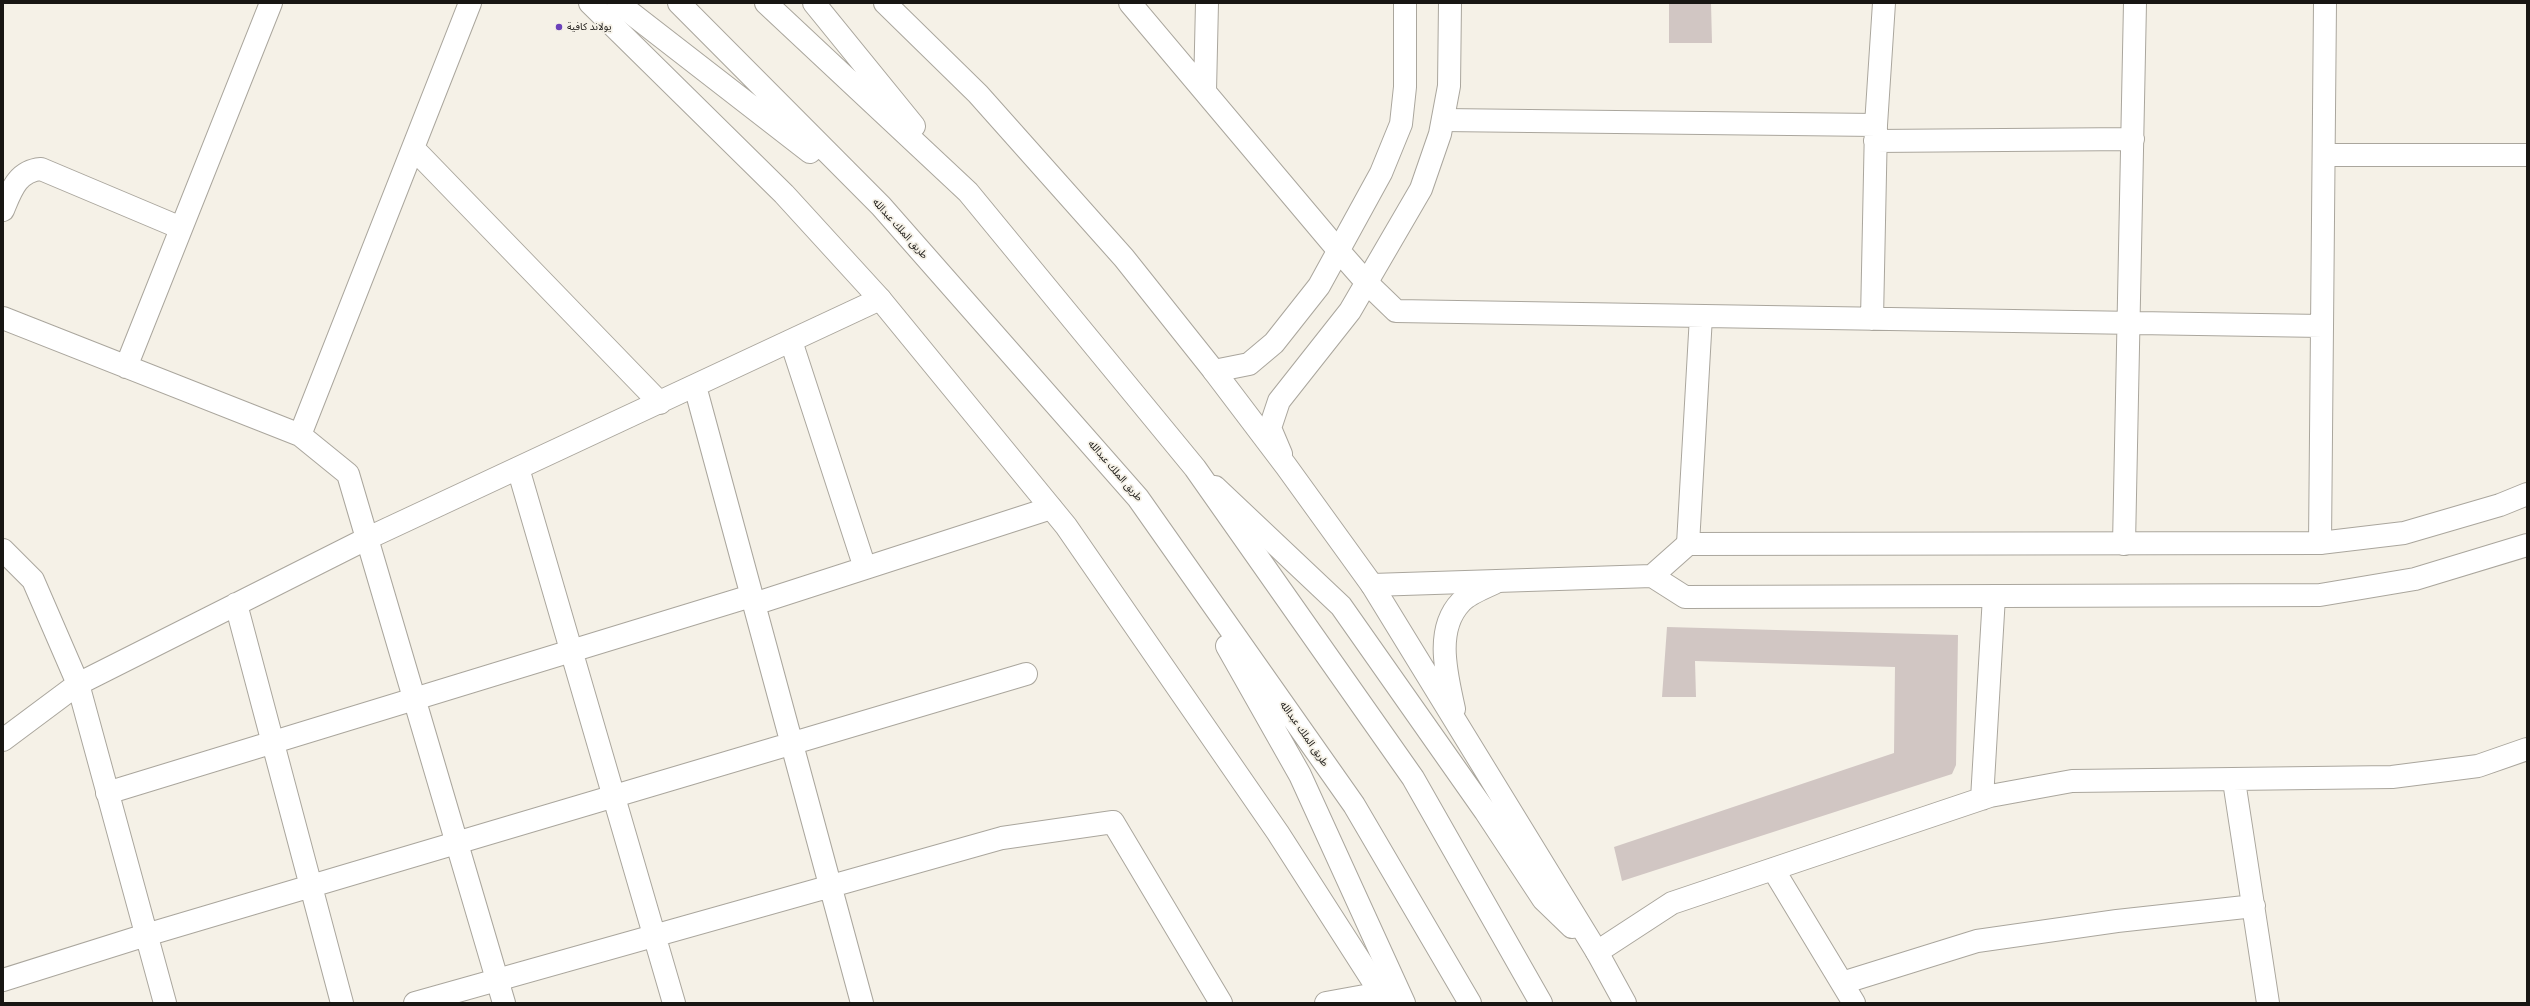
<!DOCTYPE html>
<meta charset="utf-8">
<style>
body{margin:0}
#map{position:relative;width:2530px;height:1006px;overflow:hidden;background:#f5f1e7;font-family:Helvetica,sans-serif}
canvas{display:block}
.frame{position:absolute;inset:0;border:4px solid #181613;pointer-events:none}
</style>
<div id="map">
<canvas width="2530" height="1006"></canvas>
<div class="frame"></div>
</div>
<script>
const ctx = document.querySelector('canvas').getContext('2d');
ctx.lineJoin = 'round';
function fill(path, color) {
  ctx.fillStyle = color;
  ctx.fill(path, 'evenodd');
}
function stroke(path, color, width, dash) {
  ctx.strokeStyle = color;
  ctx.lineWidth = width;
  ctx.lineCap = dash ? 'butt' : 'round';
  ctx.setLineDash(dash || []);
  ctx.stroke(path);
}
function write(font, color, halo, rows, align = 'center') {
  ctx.font = font + ' Helvetica,"Noto Sans Arabic",sans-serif';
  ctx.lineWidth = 3.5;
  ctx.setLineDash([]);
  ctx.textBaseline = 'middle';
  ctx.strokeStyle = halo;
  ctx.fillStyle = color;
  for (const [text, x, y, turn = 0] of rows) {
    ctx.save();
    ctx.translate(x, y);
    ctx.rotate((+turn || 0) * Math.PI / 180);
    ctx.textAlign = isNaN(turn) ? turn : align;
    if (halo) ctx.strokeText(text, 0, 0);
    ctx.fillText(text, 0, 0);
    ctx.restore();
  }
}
fill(new Path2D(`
 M1669,3H1711L1712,43H1669Z
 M1667,627L1958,635L1956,765L1952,774L1622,881L1614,847L1894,753L1895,667L1695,661L1696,697H1662Z`), '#d1c6c3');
const minor = new Path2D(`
 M1130,3L1338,250
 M1205,91L1207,3
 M1443,120L1876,125
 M1875,141L2133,139
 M413,148L660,403
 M2324,155H2527
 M3,210C11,191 17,171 41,169L181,228
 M1367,283L1396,311L2322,326
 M3,318L300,435L348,474L504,1003
 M1872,319L1876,125L1884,3
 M791,341L865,568
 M126,367L271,3
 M695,386L862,1003
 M300,435L470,3
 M518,468L674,1003
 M2320,543L2325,3
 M1688,544L1701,316
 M2124,544L2135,3
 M3,550L33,580L78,684L165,1003
 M236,604L342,1003
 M754,604L1051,508
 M3,740L78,684L366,539L880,299
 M2234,781L2268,1003
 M107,793L751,596
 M1982,799L1994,596
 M1773,869L1854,1003
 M1597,952L1672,903L1990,796L2072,781L2392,777L2478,766L2527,749
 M3,980L146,935L1026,674
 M1842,983L1977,941L2117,921L2254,906
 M415,1003L1002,838L1113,822L1221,1003
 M1326,1003L1381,993`);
const tertiary = new Path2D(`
 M1338,250L1367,283
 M1214,371L1249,364L1274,343L1319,286L1381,173L1401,124L1405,87V3
 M1281,454L1270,428L1279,401L1350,311L1421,189L1440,134L1449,86L1450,3
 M1652,576L1688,544L2320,543L2404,533L2500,505L2527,494
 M1372,585L1652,576L1685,597L2320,595L2415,579L2527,545`);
const secondary = new Path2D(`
 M590,3L784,194L880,299L1066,526L1278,833L1387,1003
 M885,3L978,94L1124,258L1214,371L1286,466L1372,585L1597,952L1625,1003
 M1215,487L1341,606L1485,811L1543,899L1572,927
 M1454,709C1447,676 1434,630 1461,602C1469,593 1487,587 1498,581`);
const motorway = new Path2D(`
 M618,3L810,152
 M679,3L881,206L1138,498L1354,805L1470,1003
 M766,3L968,192L1195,468L1413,778L1541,1003
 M814,3L914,126
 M1227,646L1300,775L1404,1003`);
stroke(minor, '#aaa69d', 24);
stroke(tertiary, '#aaa69d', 24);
stroke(secondary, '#aaa69d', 24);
stroke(motorway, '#aaa69d', 24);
stroke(minor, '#fff', 22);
stroke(tertiary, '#fff', 22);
stroke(secondary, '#fff', 22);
stroke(motorway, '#fff', 22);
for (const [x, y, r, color] of [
 [559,27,4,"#6b41ba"]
]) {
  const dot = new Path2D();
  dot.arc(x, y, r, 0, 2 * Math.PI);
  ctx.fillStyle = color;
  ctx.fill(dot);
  stroke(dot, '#f5f1e7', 1.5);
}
write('10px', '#181613', '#f5f1e7', [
 ["يولاند كافية",567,27]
], 'left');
write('10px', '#181613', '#f5f1e7', [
 ["طريق الملك عبدالله",900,229,48],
 ["طريق الملك عبدالله",1115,471,49],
 ["طريق الملك عبدالله",1304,734,55]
]);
</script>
